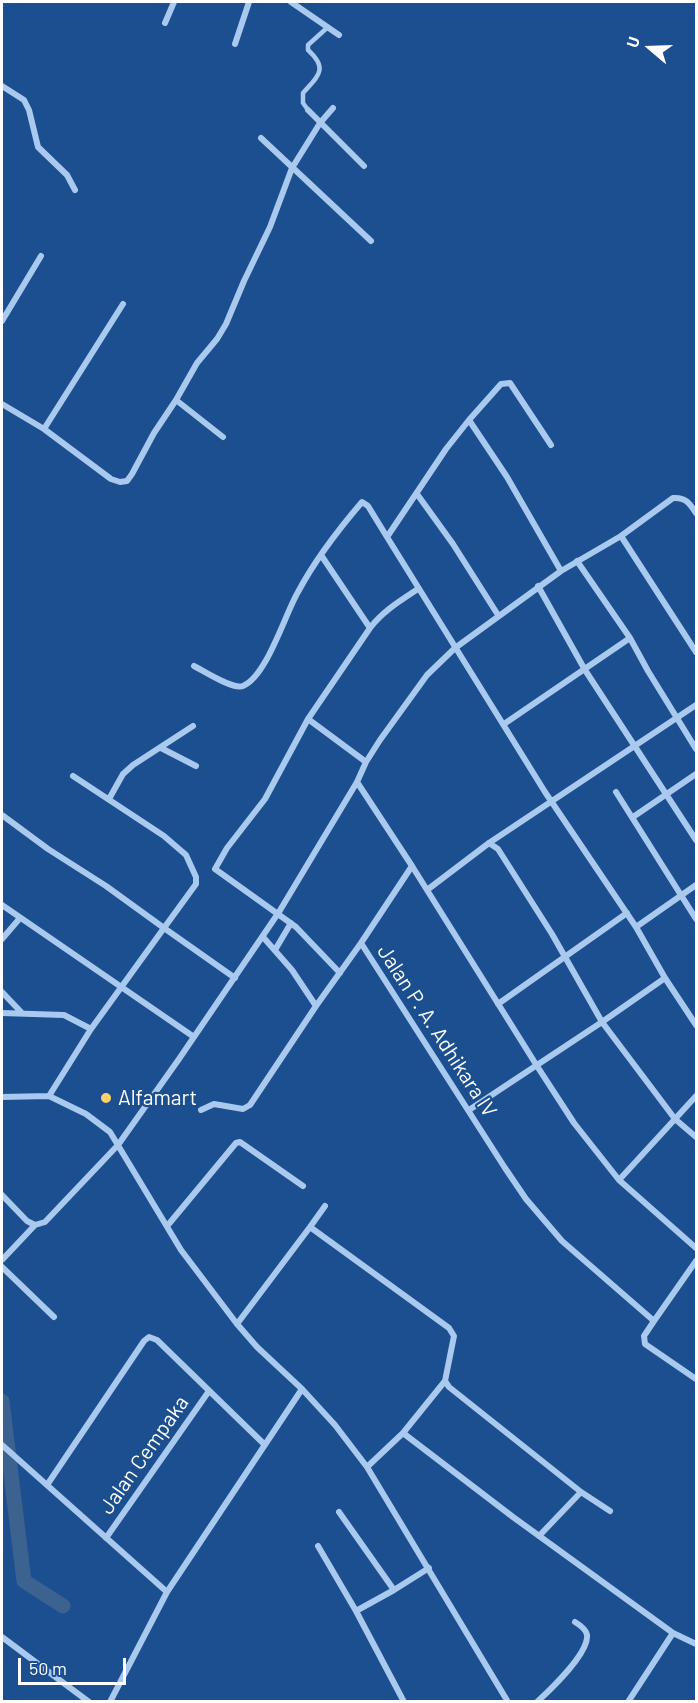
<!DOCTYPE html>
<style>
body{margin:0}
#map{position:relative;width:698px;height:1703px;overflow:hidden;background:#1b4f8f;font-family:Barlow,sans-serif}
canvas{display:block}
.frame{position:absolute;inset:0;border:3px solid #fff;pointer-events:none}
.north{position:absolute;left:620px;top:18px;width:60px;height:60px;-webkit-text-stroke:4px #1b4f8f;paint-order:stroke;rotate:289deg;font-size:16px;font-weight:700;line-height:24px;text-align:center;color:#fff}
.north::after{content:'';display:block;margin:auto;width:21px;height:27px;background:#fff;clip-path:polygon(50% 0,100% 100%,50% 72%,0 100%)}
.scale{position:absolute;left:18px;top:1658px;width:108px;height:27px;box-sizing:border-box;border:3px solid #fff;border-top:0;padding-left:8px;font-size:18px;line-height:21px;white-space:nowrap;color:#fff;-webkit-text-stroke:4px #1b4f8f;paint-order:stroke}
</style>
<div id="map">
<canvas width="698" height="1703"></canvas>
<div class="frame"></div>
<div class="north">U</div>
<div class="scale">50 m</div>
</div>
<script>
const ctx = document.querySelector('canvas').getContext('2d');
ctx.lineJoin = 'round';
function stroke(path, color, width, dash) {
  ctx.strokeStyle = color;
  ctx.lineWidth = width;
  ctx.lineCap = dash ? 'butt' : 'round';
  ctx.setLineDash(dash || []);
  ctx.stroke(path);
}
function write(font, color, halo, rows, align = 'center') {
  ctx.font = font + ' Barlow,sans-serif';
  ctx.lineWidth = 4.5;
  ctx.setLineDash([]);
  ctx.textBaseline = 'middle';
  ctx.strokeStyle = halo;
  ctx.fillStyle = color;
  for (const [text, x, y, turn = 0] of rows) {
    ctx.save();
    ctx.translate(x, y);
    ctx.rotate((+turn || 0) * Math.PI / 180);
    ctx.textAlign = isNaN(turn) ? turn : align;
    if (halo) ctx.strokeText(text, 0, 0);
    ctx.fillText(text, 0, 0);
    ctx.restore();
  }
}
stroke(new Path2D(`
 M2,1401L24,1581L63,1606`), '#3c6290', 15);
stroke(new Path2D(`
 M308,110L303,103V93C318,76 329,69 308,50V45L328,27`), '#a9c9ee', 4.5);
stroke(new Path2D(`
 M291,2L339,35
 M165,23L174,2
 M235,44L249,2
 M2,86L24,100L29,110L38,147L67,175L75,190
 M308,110L364,166
 M261,138L371,241
 M2,321L41,256
 M176,400L197,363L217,339L226,324L244,281L270,227L292,168L320,123L333,108
 M2,404L44,429L111,479L120,482L127,481L132,474L154,433L176,400L223,437
 M469,420L501,384L510,383L551,445
 M44,429L123,304
 M417,494L453,544L498,615
 M621,536L673,498C686,497 690,504 696,513
 M321,555L370,628
 M577,561L630,638L648,671L696,749
 M561,571L621,536L696,652
 M538,586L585,670L696,840
 M194,666C204,671 233,690 243,686C267,676 285,614 298,592C315,560 338,530 362,502L368,506L387,537
 M308,719L366,762
 M504,724L630,638
 M161,748L196,766
 M73,776L164,836L186,855L196,877V884L164,928L235,978
 M357,782L412,866
 M616,792L696,919
 M109,799L123,774L133,765L193,726
 M2,815L48,849L106,886L164,928L91,1029L64,1015L2,1013
 M633,817L696,774
 M489,843L498,849L552,934L602,1022L665,978
 M427,890L489,843L696,705
 M2,905L194,1037
 M636,927L696,885
 M263,937L292,970L316,1006
 M2,939L20,918
 M361,943L412,866L537,1066L574,1123L619,1180L696,1248
 M275,950L291,923
 M340,973L296,927L215,869L227,848L265,799L308,719L370,628C383,611 400,601 418,589
 M2,992L22,1013
 M498,1004L627,913
 M49,1096L91,1029
 M2,1097L49,1096L86,1114L110,1132L181,1250L237,1324L257,1347L302,1389L335,1425L367,1467L508,1702
 M201,1110L214,1104L243,1109L250,1105L316,1006L361,943L505,1168L526,1199L562,1241L654,1321L696,1261
 M469,1110L602,1022L675,1119L696,1096
 M619,1180L675,1119L696,1137
 M2,1195L27,1221L35,1225L45,1222L118,1145L179,1059L279,912L357,782L366,762L380,740L427,675L455,648L561,571L507,477L469,420L446,449L387,537L545,792L636,927L665,978L696,1025
 M168,1225L236,1143L240,1142L303,1186
 M310,1227L325,1206
 M2,1260L35,1225
 M2,1267L54,1317
 M654,1321L644,1336L645,1344L696,1379
 M237,1324L310,1227L449,1328L454,1336L445,1381L449,1387L581,1492L610,1511
 M403,1433L445,1381
 M2,1445L167,1592
 M367,1467L403,1433L513,1517L673,1633
 M47,1485L144,1341L149,1337L157,1340L265,1445
 M339,1512L394,1590
 M539,1536L581,1492
 M106,1538L209,1391
 M318,1546L356,1611L394,1590L429,1568
 M356,1611L404,1702
 M2,1637L89,1702
 M110,1702L167,1592L302,1389
 M537,1702C550,1690 589,1653 587,1635C586,1629 580,1625 575,1622
 M628,1702L673,1633L696,1644`), '#a9c9ee', 6);
for (const [x, y, r, color] of [
 [106,1098,6,"#ffd166"]
]) {
  const dot = new Path2D();
  dot.arc(x, y, r, 0, 2 * Math.PI);
  ctx.fillStyle = color;
  ctx.fill(dot);
  stroke(dot, '#1b4f8f', 2);
}
write('21px', '#fff', '#1b4f8f', [
 ["Jalan P. A. Adhikara IV",437,1031,57],
 ["Jalan Cempaka",144,1455,-55]
]);
write('21px', '#fff', '#1b4f8f', [
 ["Alfamart",118,1098]
], 'left');
</script>
